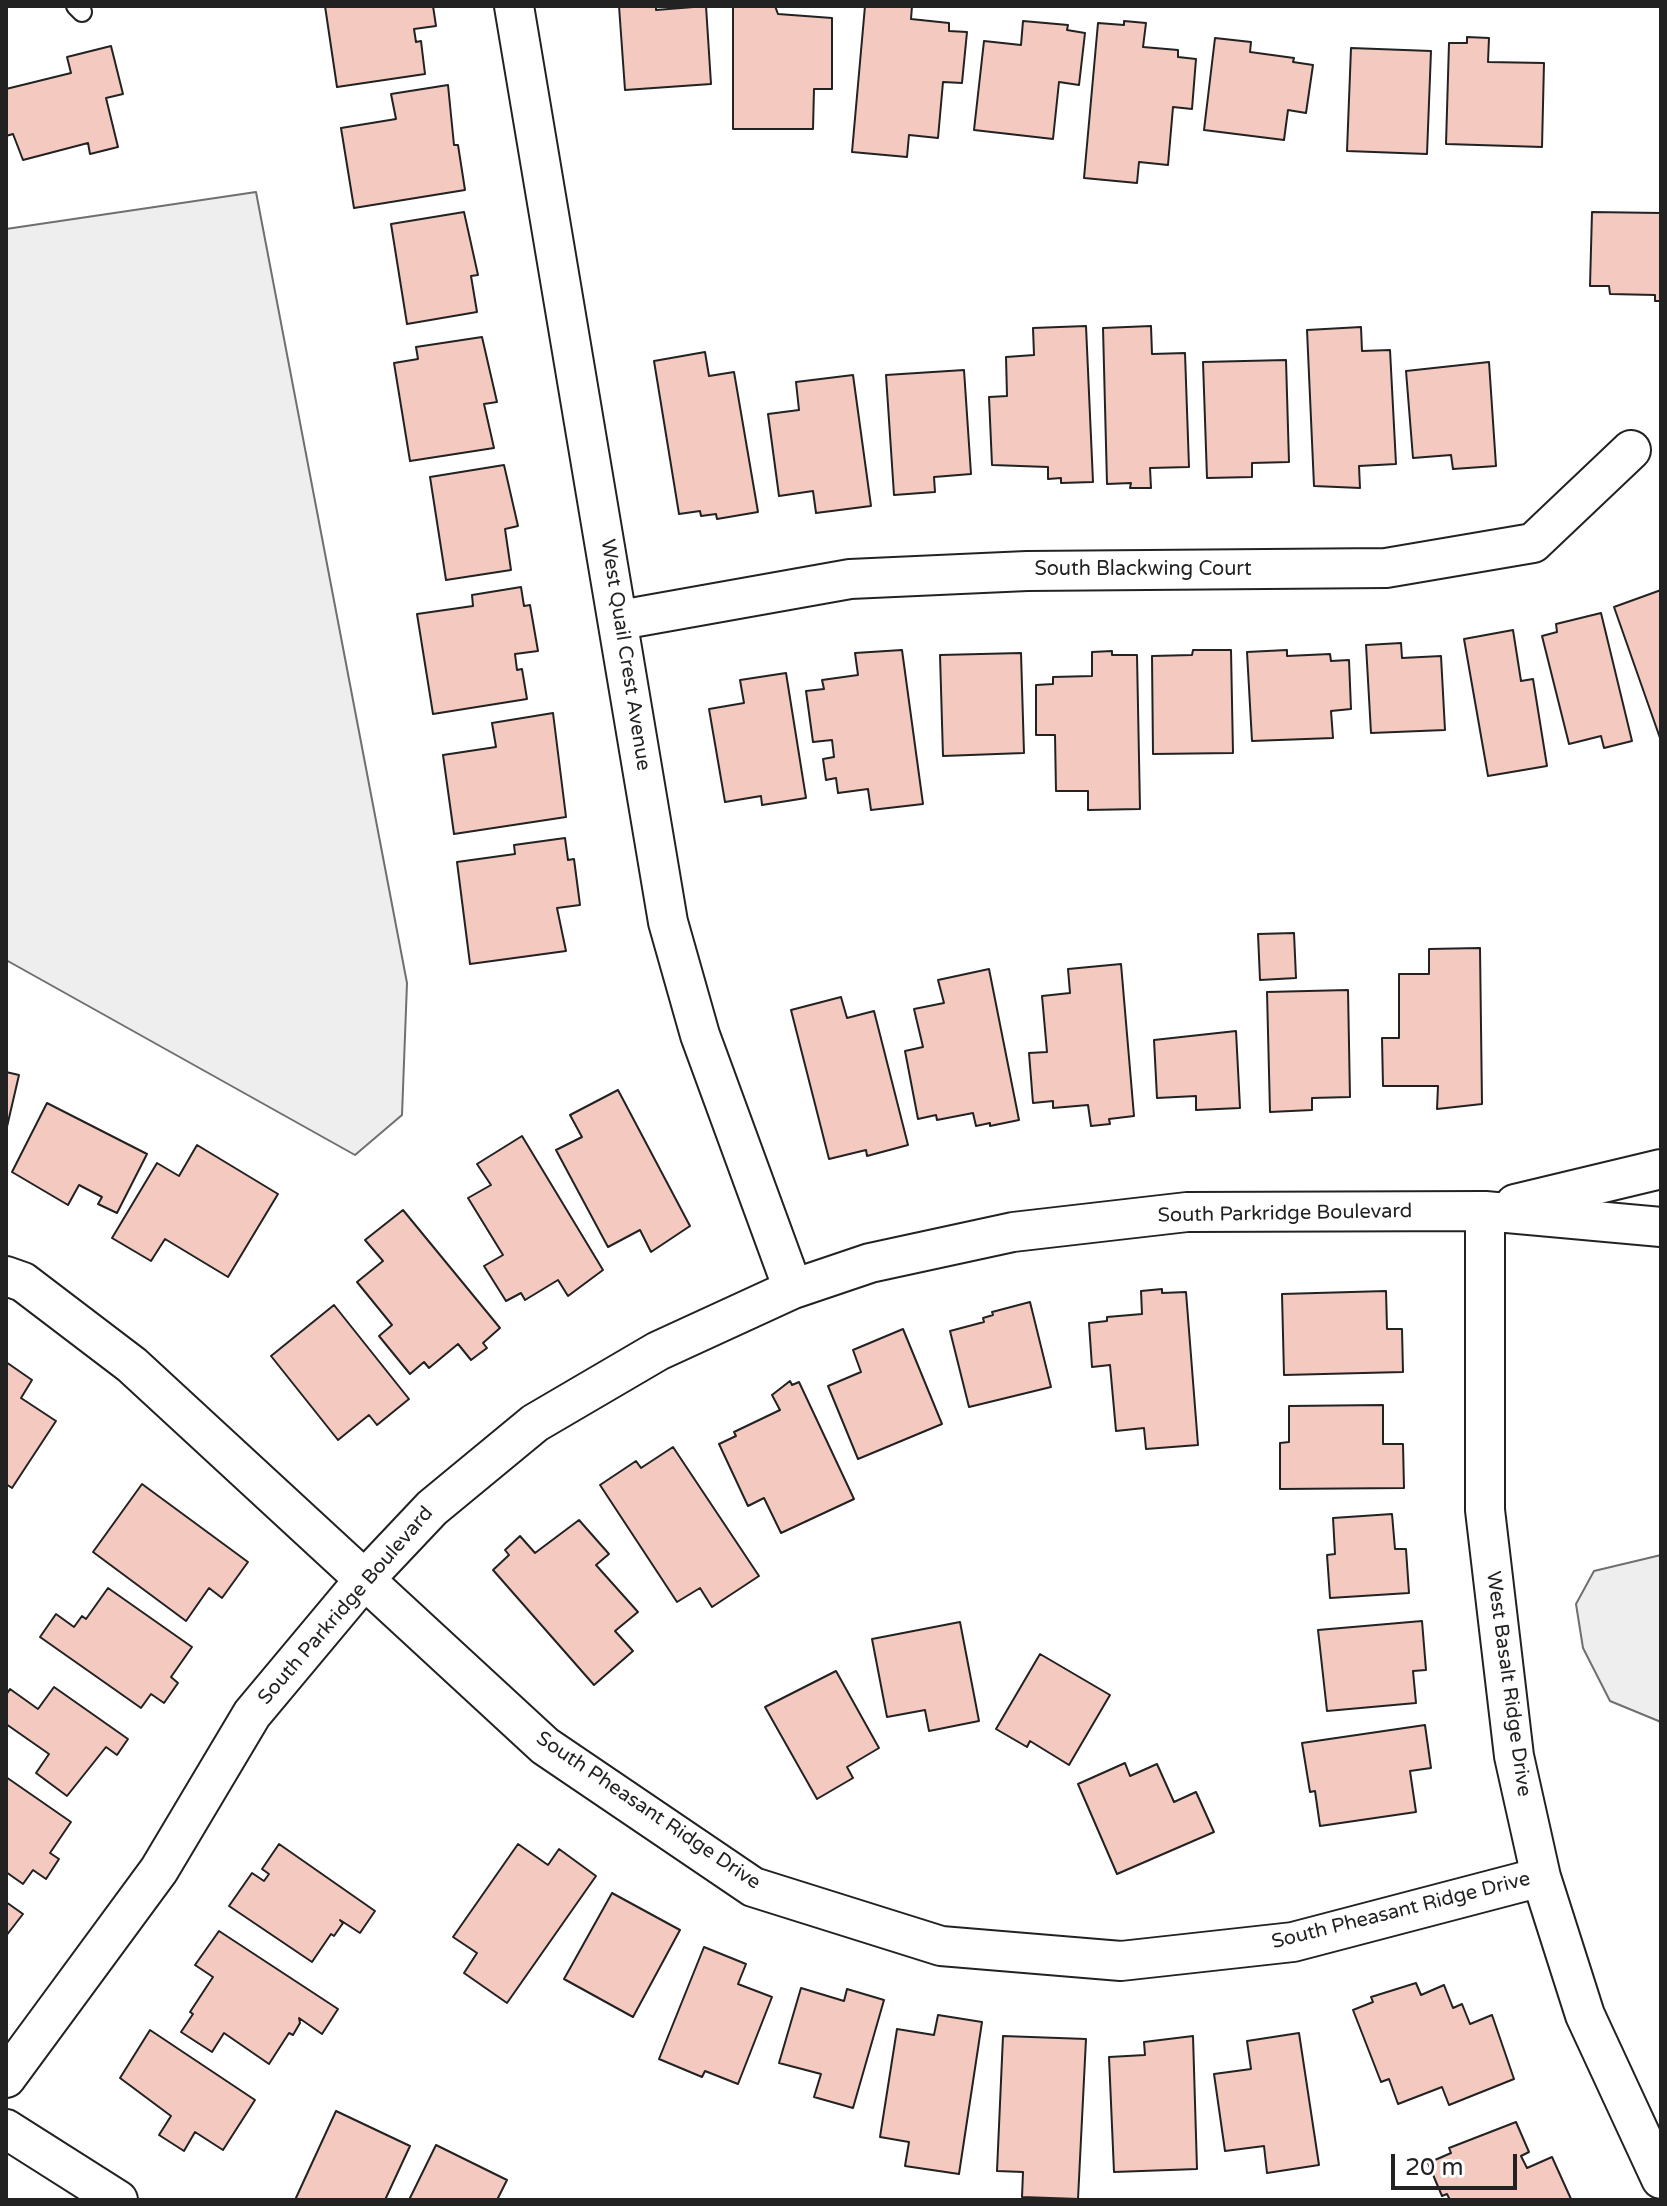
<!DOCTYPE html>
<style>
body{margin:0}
#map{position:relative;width:1667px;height:2206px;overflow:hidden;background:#fff;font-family:"Varela Round",sans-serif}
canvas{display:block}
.frame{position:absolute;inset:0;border:8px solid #222;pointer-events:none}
.scale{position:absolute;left:1391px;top:2154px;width:126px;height:36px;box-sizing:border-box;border:4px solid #222;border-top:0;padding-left:10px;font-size:24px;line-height:28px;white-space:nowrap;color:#222;-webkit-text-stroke:6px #fff;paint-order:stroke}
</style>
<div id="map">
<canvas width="1667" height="2206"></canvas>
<div class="frame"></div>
<div class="scale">20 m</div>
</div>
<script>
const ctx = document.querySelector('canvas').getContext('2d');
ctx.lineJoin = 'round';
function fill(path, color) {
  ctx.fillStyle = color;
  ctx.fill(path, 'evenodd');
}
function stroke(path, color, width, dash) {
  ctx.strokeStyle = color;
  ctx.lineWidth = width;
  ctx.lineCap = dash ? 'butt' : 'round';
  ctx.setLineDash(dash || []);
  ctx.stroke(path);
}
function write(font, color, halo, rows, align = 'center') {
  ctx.font = font + ' "Varela Round",sans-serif';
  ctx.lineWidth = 6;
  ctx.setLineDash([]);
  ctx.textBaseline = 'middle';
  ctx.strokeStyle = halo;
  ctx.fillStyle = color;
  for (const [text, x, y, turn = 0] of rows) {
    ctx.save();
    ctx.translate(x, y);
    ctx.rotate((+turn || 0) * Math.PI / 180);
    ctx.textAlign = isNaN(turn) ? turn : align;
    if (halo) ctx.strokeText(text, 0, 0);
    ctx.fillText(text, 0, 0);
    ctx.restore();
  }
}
const green = new Path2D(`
 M256,192L407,983L402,1115L355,1155L6,960V229Z
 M1661,1555V1722L1610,1701L1583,1648L1576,1604L1594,1571Z`);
fill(green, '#eee');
stroke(green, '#6f6f6f', 2);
const building = new Path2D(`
 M325,6H433L436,26L414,29L416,42L421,41L425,74L337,87Z
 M619,6H656V10L706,6L711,84L625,90Z
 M733,6H775L778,14L832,18V89H814L813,129H733Z
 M865,6H912L911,19L949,23V31L967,32L962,83L943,82L938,138L909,135L907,157L852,152Z
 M1023,21L1068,25L1067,30L1085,33L1079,85L1059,82L1053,139L974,130L984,41L1021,45Z
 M1124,21L1146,23L1143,47L1178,50V57L1196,59L1192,109L1173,107L1168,165L1139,162L1137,183L1084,178L1098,23L1124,25Z
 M1467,37L1489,38L1488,62L1544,63L1542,147L1446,144L1449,43H1467Z
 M1215,38L1251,42L1250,52L1294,58L1293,62L1313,65L1306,113L1288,110L1284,140L1204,130Z
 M111,46L123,94L106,98L118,147L90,154L88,143L23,160L13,134L6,136V89L71,73L67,57Z
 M1351,48L1431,51L1427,154L1347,151Z
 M448,85L454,145H458L465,190L354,208L341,128L396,119L391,94Z
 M464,212L478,275L471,276L477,312L407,324L391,224Z
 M1592,212L1661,213V301H1655V295L1610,294L1609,286H1590Z
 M1086,326L1093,482L1061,483V478L1048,479V467L992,465L989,397L1007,396L1006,357L1034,355L1033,328Z
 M1151,326L1152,354L1185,353L1189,467L1150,468L1151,488H1130L1131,483L1107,484L1103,328Z
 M1361,327L1362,351L1390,350L1396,464L1359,466L1360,488L1314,486L1307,330Z
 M482,337L497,402L484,404L494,448L410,461L394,363L418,359L416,347Z
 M705,352L709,376L734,372L758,512L717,519L716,514L701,516L700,511L679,514L654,361Z
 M1286,360L1289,462L1252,463V477L1207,478L1203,362Z
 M1489,362L1496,466L1453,469L1451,455L1413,458L1406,371Z
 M964,370L971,474L934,477L935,492L894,495L886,375Z
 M853,375L871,506L816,513L813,491L779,496L768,414L799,410L796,382Z
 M504,465L518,526L505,529L511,570L446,580L430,477Z
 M521,587L524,606L530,605L538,651L515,654L517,670L522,669L527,699L433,714L417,614L473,606L472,595Z
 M1661,590V737L1660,738L1614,607Z
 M1601,613L1632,741L1604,748L1601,736L1569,744L1542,636L1557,632L1556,624Z
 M1513,630L1521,681L1533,679L1547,766L1488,776L1464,639Z
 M1401,643L1402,658L1441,656L1445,730L1371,733L1366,645Z
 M902,650L923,804L871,810L868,789L838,793L836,778L826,780L823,759L834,757L832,740L813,742L806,691L824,689L822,680L858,675L855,653Z
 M1193,650H1231L1233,753L1153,754L1152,656L1192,655Z
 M1287,650V656L1330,654L1331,661L1349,660L1351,709L1331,711L1333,738L1252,741L1247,652Z
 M1112,651V655H1137L1140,809L1088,810V791H1056L1055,735H1036V685L1053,684V677L1092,676V652Z
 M1021,653L1024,753L943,756L940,655Z
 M786,673L806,798L762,805L761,796L725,802L709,709L744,703L740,680Z
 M553,713L566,817L454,834L443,755L496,747L492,723Z
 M565,838L568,860L574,859L580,905L557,908L566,951L470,964L457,862L515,854L514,845Z
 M1294,933L1296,978L1260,980L1258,934Z
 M1480,948L1482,1104L1437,1109L1438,1086H1383L1382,1038H1399V974H1429V949Z
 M1121,964L1134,1116L1109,1119L1110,1124L1091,1126L1088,1105L1053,1108V1101L1033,1103L1029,1053L1047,1052L1042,996L1070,993L1068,969Z
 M989,969L1019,1120L990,1126V1123L976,1126L973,1113L937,1120L936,1115L918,1119L905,1051L923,1047L914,1009L944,1003L938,980Z
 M1348,990L1350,1097L1312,1098V1110L1270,1112L1267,992Z
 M841,997L847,1018L874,1011L908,1145L867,1156L866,1150L829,1159L791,1010Z
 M1236,1031L1240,1108L1196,1110V1096L1157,1098L1154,1040Z
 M6,1072L19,1075L6,1131Z
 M618,1090L690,1226L651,1252L640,1230L608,1247L556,1150L582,1137L570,1115Z
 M47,1103L147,1154L117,1213L98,1204L102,1197L79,1185L68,1205L12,1172Z
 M522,1136L603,1270L568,1296L558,1280L525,1300L521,1293L506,1301L484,1266L503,1255L468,1198L491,1185L477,1164Z
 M197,1145L278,1194L228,1277L165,1239L151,1261L112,1238L157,1163L179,1176Z
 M403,1210L500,1328L483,1343L487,1348L471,1360L458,1344L429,1368L424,1362L410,1374L379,1336L392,1325L357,1282L383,1261L365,1240Z
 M1162,1289V1293L1186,1292L1198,1445L1146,1449L1144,1428L1116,1431L1110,1365L1092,1367L1089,1323L1107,1321V1317L1142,1314L1141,1291Z
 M1386,1291L1387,1329H1402L1403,1372L1284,1375L1282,1294Z
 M1030,1302L1051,1387L969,1407L950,1331L984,1322L983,1318L993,1315L992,1312Z
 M334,1305L409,1399L377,1425L369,1415L338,1440L271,1356Z
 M903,1329L942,1424L858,1459L828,1386L861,1372L853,1350Z
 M6,1362L32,1380L21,1398L56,1421L12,1488L6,1484Z
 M790,1381L792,1385L799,1382L854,1499L781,1533L764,1498L748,1506L719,1444L736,1436L734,1432L780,1410L772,1395Z
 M1383,1405V1444H1403L1404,1488L1280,1489V1443L1289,1442V1406Z
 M673,1447L759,1576L712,1607L700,1588L677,1602L600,1485L636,1461L641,1468Z
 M142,1484L248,1562L222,1598L209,1588L186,1621L93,1552Z
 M1392,1514L1395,1549H1406L1409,1593L1330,1598L1327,1555L1335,1554L1333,1518Z
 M579,1520L609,1554L596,1565L638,1612L615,1631L633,1651L594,1685L493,1570L509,1555L505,1550L520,1536L535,1553Z
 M108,1588L192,1647L171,1677L178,1683L164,1703L151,1694L141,1708L40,1637L56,1614L74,1627L82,1616L86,1619Z
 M1422,1621L1426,1670L1413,1671L1416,1703L1327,1711L1318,1630Z
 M960,1622L979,1721L929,1731L925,1710L887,1717L872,1639Z
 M1040,1654L1110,1695L1069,1765L1030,1741L1027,1747L996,1729Z
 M836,1671L879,1748L847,1767L853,1778L817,1799L765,1707Z
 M54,1687L128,1739L117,1755L106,1747L67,1796L36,1773L49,1754L6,1724V1695L10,1689L38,1709Z
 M1425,1725L1431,1768L1410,1771L1416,1812L1320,1826L1315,1791L1310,1792L1302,1743Z
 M1125,1763L1130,1776L1157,1764L1174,1802L1196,1792L1214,1832L1117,1874L1078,1784Z
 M6,1777L71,1822L50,1853L59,1859L46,1879L33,1870L23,1884L6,1872Z
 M279,1844L375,1911L360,1933L340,1920L343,1923L334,1936L331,1934L312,1962L229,1906L252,1873L264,1881L269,1874L262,1869Z
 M518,1844L548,1865L559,1849L596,1876L507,2003L464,1973L477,1953L453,1937Z
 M612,1893L680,1930L633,2017L564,1979Z
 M6,1902L23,1914L6,1936Z
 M219,1931L338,2009L322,2034L299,2018L300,2023L293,2035L289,2033L269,2064L224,2033L212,2052L181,2032L193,2014L190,2012L213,1977L195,1965Z
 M704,1947L746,1964L738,1984L772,1997L738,2084L705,2071L702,2077L659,2059Z
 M1416,1983L1421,1995L1444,1985L1453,2008L1462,2004L1470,2024L1492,2015L1514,2079L1449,2105L1442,2087L1398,2104L1389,2079L1381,2082L1353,2010L1373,2002L1371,1997Z
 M801,1988L844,2001L847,1989L884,2000L853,2108L814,2097L821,2074L779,2063Z
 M938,2015L982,2022L959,2174L905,2166L909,2142L880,2137L897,2029L934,2035Z
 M150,2030L255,2100L223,2150L195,2132L184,2151L159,2135L171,2116L120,2078Z
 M1299,2033L1319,2165L1267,2173L1264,2146L1225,2151L1214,2074L1251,2069L1247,2041Z
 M1003,2036L1086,2039L1078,2199L1022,2197L1023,2172L997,2171Z
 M1193,2036L1197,2169L1114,2172L1109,2057L1145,2055L1144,2042Z
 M336,2111L410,2146L385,2200H295Z
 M1516,2122L1529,2152L1521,2156L1527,2168L1552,2157L1571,2199L1450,2200L1447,2194L1442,2196L1428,2163L1451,2153L1449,2148Z
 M436,2145L507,2180L497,2200H409Z`);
fill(building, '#f3c9c0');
stroke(building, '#222', 2);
const service = new Path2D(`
 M76,6L82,12`);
const minor = new Path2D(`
 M514,6L668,922L700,1035L793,1289
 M620,620L850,579L1027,571L1386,568L1533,543L1631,450
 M1515,1204L1661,1169
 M1485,1211V1510L1514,1756L1541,1877L1585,2015L1661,2179
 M6,1276L23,1282L132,1365L545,1746L753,1887L941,1946L1121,1961L1293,1942L1541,1877
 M6,2078L159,1870L252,1714L364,1580L432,1508L535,1423L658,1351L793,1289L870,1263L1013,1232L1187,1212L1485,1211L1661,1227
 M6,2129L118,2200`);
stroke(service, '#222', 22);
stroke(minor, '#222', 42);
stroke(service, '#fff', 18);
stroke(minor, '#fff', 38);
write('20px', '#222', '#fff', [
 ["South Blackwing Court",1143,570],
 ["West Quail Crest Avenue",625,655,81],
 ["South Parkridge Boulevard",1285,1214,-1],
 ["South Parkridge Boulevard",346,1606,-49],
 ["West Basalt Ridge Drive",1508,1684,82],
 ["South Pheasant Ridge Drive",648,1811,34],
 ["South Pheasant Ridge Drive",1401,1911,-14]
]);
</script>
